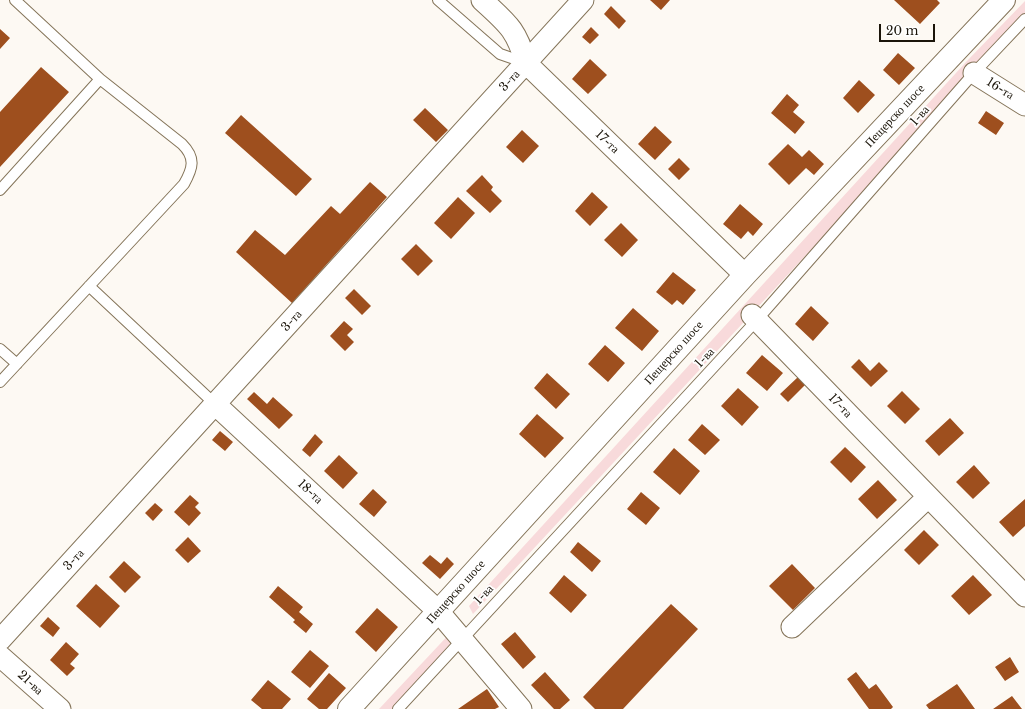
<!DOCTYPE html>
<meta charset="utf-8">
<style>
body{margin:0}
#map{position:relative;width:1025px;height:709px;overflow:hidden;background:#fdf9f3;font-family:"Libre Baskerville",serif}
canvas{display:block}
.scale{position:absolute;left:879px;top:24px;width:56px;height:18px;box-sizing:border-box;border:2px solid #1b150a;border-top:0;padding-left:5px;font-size:12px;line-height:14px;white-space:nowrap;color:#1b150a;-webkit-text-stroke:3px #fff;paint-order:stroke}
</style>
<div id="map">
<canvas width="1025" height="709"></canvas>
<div class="scale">20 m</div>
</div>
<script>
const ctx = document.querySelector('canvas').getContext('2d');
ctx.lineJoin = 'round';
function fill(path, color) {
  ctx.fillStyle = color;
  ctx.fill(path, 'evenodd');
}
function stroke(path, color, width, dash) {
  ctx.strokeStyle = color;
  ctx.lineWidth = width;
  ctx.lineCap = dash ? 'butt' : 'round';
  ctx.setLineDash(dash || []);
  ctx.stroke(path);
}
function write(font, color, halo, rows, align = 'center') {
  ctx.font = font + ' "Libre Baskerville",serif';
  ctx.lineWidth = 3.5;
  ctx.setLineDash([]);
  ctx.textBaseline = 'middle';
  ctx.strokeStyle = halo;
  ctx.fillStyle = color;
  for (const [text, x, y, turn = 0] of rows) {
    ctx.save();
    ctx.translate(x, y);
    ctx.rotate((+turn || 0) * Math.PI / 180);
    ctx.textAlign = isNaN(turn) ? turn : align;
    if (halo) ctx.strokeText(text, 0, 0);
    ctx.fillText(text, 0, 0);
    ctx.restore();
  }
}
fill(new Path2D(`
 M1025,1V19L473,614L469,606L966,62Z
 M454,629L462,638L392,709H379Z`), '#f8dadb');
fill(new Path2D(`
 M650,0H670L661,10Z
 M894,0H937L940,3L920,24Z
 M611,6L626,21L619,29L604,14Z
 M591,27L599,35L590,44L582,37Z
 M0,29L10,38L0,49Z
 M898,53L915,68L899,85L883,70Z
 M590,59L607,75L588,94L572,79Z
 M41,67L69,92L0,167V112Z
 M859,80L875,95L858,113L843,98Z
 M787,94L799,105L793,112L805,122L795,134L771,113Z
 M425,108L448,130L436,142L413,120Z
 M986,111L1004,123L996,135L978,123Z
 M241,115L312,179L296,196L225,133Z
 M655,126L672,142L655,160L638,144Z
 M522,130L539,146L523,163L506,147Z
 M788,144L802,157L809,150L824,164L814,175L806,168L789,185L768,164Z
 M679,158L690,169L679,180L668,169Z
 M482,175L493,187L491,190L502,201L490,213L466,191Z
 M370,182L387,197L292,303L236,252L255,230L285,255L331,206L340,214Z
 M592,192L608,207L590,226L575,211Z
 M458,197L475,213L451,239L434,223Z
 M740,204L763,224L753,236L748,231L741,239L723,224Z
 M621,223L638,240L622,257L604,240Z
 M416,244L433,261L418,276L401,259Z
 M673,272L696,290L683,305L677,300L672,305L656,292Z
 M354,289L371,306L362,315L345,298Z
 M811,306L829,323L813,341L795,324Z
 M633,308L659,331L642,351L615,328Z
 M344,321L353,329L347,335L354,342L345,351L330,336Z
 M605,345L625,363L608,382L588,364Z
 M762,355L783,373L767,391L746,373Z
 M859,359L870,371L879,362L888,371L871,387L851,367Z
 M547,373L570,394L556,409L534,388Z
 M798,377L805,385L788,402L780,394Z
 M738,388L759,407L742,426L721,406Z
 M902,391L920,409L905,424L887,406Z
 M254,392L267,404L273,397L293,415L279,429L247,399Z
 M537,414L564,438L545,458L519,434Z
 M950,418L964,433L939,456L925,441Z
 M702,424L720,440L705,455L688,440Z
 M220,431L233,442L225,451L212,440Z
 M315,434L323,442L310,457L302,450Z
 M845,447L866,467L851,483L830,462Z
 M674,448L700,471L680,495L653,472Z
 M339,455L358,473L343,489L324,471Z
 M974,465L990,483L973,499L956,482Z
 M878,480L897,500L877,519L858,499Z
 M373,489L387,502L374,517L359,504Z
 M641,492L660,508L646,525L627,509Z
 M190,495L199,503L195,507L201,513L189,526L174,512Z
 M1025,499V526L1013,537L999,522Z
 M155,503L163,510L153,521L145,513Z
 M924,530L939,545L919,565L904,550Z
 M188,537L201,551L188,563L175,550Z
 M578,542L601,561L592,572L570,552Z
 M430,555L441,564L447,557L454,564L440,579L422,563Z
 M124,561L141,577L125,593L109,577Z
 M792,564L815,588L793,610L769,586Z
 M564,575L587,595L571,613L549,593Z
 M973,575L992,595L969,615L951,596Z
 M96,584L120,606L100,628L76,606Z
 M278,586L303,607L299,612L313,624L306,633L293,622L295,620L269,597Z
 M671,604L698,629L623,709H595L583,697Z
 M377,608L398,627L376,652L355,632Z
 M48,617L60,628L53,637L40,626Z
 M515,632L536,657L523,669L501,644Z
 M66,642L79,654L70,664L75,668L67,676L50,660Z
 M310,650L329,666L310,688L291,672Z
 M1010,657L1019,672L1005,681L995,667Z
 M545,672L570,700L560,709H554L531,685Z
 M856,672L869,689L876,684L893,707L891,709H869L847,679Z
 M329,673L346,688L327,709H319L307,699Z
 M268,680L291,699L282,709H262L251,700Z
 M957,684L975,709H929L926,705Z
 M487,689L499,707L495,709H458Z
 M1012,696L1022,709H993Z`), '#9e4f1e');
const lane = new Path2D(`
 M438,0L500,54L526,63
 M0,190L100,79
 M89,286L216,405
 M0,349L17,364
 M0,382L184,184C193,168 196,158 182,144L100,79L15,0
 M398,709L757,320L974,73L1025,19`);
const street = new Path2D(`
 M482,0C508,24 516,29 526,63L745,275
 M974,73L1025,105
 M752,315L1025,596
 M216,405L438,611L521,709
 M792,627L928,497
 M0,640L583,0
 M0,656L60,709`);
const secondary = new Path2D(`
 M349,709L745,275L1004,0`);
stroke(lane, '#847459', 12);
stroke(street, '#847459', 23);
stroke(secondary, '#847459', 24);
stroke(lane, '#fff', 10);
stroke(street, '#fff', 21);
stroke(secondary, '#fff', 22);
write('12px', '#1b150a', '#fff', [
 ["3-та",510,81,-48],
 ["16-та",1000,89,32],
 ["Пещерско шосе",895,116,-47],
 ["1-ва",920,116,-49],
 ["17-та",607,142,44],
 ["3-та",292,321,-48],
 ["Пещерско шосе",674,353,-48],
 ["1-ва",705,358,-47],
 ["17-та",840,406,46],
 ["18-та",310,492,43],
 ["3-та",74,560,-47],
 ["Пещерско шосе",456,592,-48],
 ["1-ва",484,595,-47],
 ["21-ва",30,683,42]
]);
</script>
